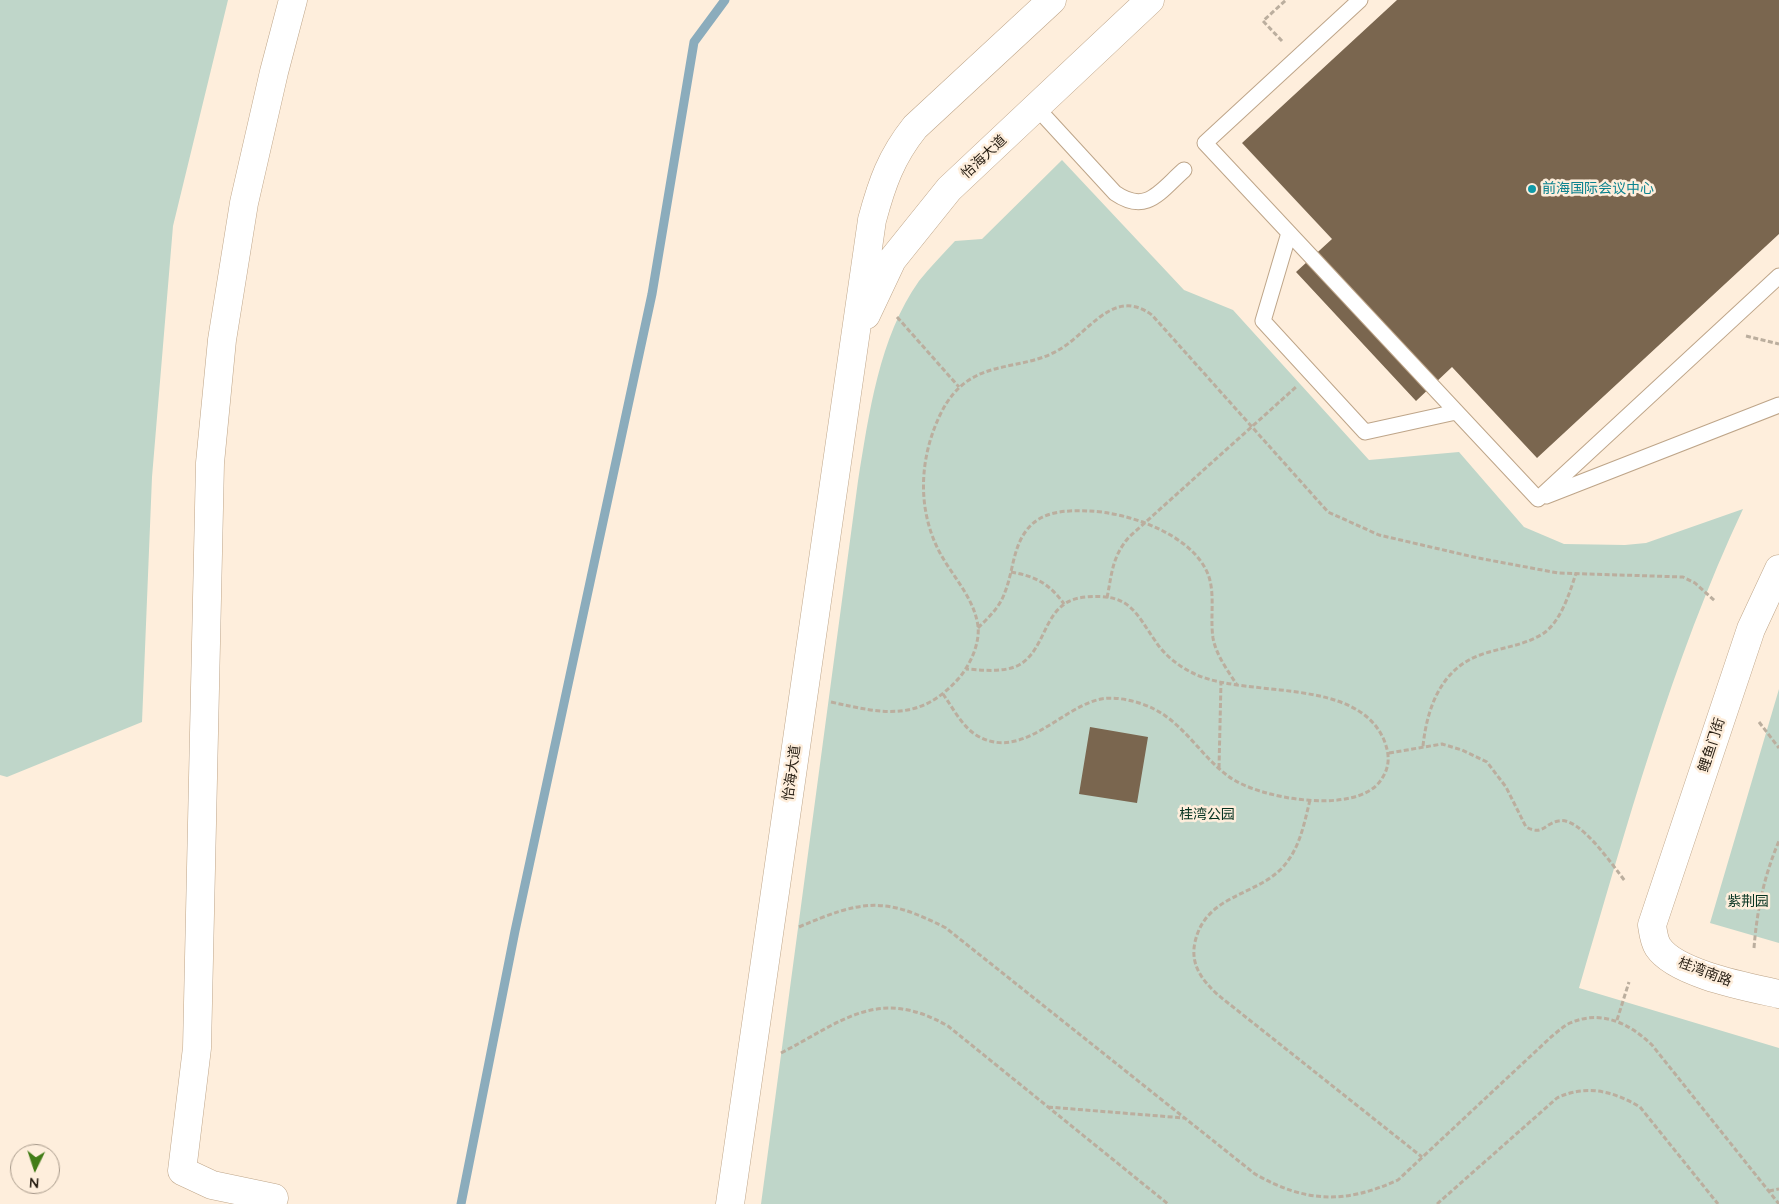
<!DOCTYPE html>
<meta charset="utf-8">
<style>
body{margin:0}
#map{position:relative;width:1779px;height:1204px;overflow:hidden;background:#feeedc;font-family:Quicksand,sans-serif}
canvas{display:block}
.north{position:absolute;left:10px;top:1144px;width:50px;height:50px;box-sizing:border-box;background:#feeedc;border:1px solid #a89a8b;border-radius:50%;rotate:184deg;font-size:14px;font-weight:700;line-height:20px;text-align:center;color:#261d12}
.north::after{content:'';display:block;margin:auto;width:18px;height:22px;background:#427d18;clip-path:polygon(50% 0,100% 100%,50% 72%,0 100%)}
</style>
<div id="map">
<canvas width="1779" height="1204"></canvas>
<div class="north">N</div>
</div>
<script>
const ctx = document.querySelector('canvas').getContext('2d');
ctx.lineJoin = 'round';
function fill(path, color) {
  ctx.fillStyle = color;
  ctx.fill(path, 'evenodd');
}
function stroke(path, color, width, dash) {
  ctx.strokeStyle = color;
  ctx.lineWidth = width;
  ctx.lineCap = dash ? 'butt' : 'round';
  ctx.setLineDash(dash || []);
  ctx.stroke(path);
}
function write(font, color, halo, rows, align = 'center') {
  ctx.font = font + ' Quicksand,"Noto Sans SC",sans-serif';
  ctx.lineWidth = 5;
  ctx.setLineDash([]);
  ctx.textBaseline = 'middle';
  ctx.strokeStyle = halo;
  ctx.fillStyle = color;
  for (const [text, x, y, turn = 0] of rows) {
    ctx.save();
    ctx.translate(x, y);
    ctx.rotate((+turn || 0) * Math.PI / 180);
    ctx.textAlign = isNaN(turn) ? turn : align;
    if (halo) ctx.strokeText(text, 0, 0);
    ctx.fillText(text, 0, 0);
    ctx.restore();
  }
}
fill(new Path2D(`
 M0,0H228L173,226L152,477L142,722L7,777L0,775Z
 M1062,160L1184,290L1233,310L1369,460L1459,452L1524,527L1564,544L1625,545L1646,543L1743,509C1671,662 1627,826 1579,988L1779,1048V1204H761L858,481C869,414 879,337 919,281C930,267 943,254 955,241L982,239Z
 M1779,689V943L1710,923Z`), '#bfd6c9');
stroke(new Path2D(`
 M461,1204L515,931L652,294L694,42L725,0`), '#8bacbc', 9);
fill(new Path2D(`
 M1397,0H1779V234L1537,458L1452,367L1416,401L1296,272L1332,239L1242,143Z
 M1090,727L1148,737L1137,803L1079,794Z`), '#7a664f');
const service = new Path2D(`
 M1360,0L1205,143L1538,499L1779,276
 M1036,107L1115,193C1147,215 1160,191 1184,170
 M1289,233L1263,321L1365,432L1456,412
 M1546,496L1779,405`);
const minor = new Path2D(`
 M274,1198L212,1185L182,1171L197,1048L210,463L222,340L244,203L274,72L293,0`);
const tertiary = new Path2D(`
 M866,315L892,260L949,189L1150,0
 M1779,569L1751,629L1652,925C1653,932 1654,941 1658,947C1676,974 1748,987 1779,994
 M730,1204L872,220C882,183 891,157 915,127L1052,0`);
stroke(service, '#bea589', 17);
stroke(minor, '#bea589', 29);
stroke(tertiary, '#bea589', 29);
stroke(new Path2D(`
 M1282,41L1263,21L1286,0
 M897,317L959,387
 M1746,336L1779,344
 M1011,572C1035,576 1050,584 1064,604
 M1107,598C1112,573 1112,557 1129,537L1296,387
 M978,628C989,617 1000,607 1005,592C1013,572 1013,548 1026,531C1040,511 1066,510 1088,511C1128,512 1195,535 1209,577C1215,596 1210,618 1213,638C1216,655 1228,671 1237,685
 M943,694C953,708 961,725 976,735C1020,762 1059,710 1097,700C1114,695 1138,701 1154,709C1184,724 1201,756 1228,776C1258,799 1357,816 1381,780C1390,767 1390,755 1384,740C1357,677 1250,698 1197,675C1181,668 1165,656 1156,642C1135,612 1130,593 1086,597C1042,600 1049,648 1019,665C1003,673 983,670 966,669
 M831,702C884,714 920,722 959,678C970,665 980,644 978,626C974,598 953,577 940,553C917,510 919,459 940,415C971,350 1025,378 1069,343C1096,322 1118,290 1152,315L1328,512L1379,535L1478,558L1558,573L1683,577L1695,583L1715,601
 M1759,722L1779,748
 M1423,746C1427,708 1441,669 1480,655C1502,647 1524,646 1544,633C1561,621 1570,592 1576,573
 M1389,753L1442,744L1462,750L1487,762L1506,787L1526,827C1543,836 1544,824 1558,821C1579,815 1613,866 1625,881
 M1219,768L1221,682
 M1310,800C1304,824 1300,848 1283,867C1255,897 1206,894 1195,942C1190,965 1202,980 1218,995L1422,1157
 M799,927C862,900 884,896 946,928L1255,1174C1306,1203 1345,1204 1398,1180L1551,1037C1557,1032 1564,1026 1570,1023C1602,1009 1630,1024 1652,1045L1779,1204
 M1754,948C1757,910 1764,876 1779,841
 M1617,1020L1629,982
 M781,1053C843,1021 878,986 948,1026L1168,1204
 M1048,1107L1184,1118
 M1769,1191L1779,1189
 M1437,1204L1557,1098C1586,1084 1613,1091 1640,1107L1718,1204`), '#bbae9e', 3, [5, 2.5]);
stroke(service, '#fff', 15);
stroke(minor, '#fff', 28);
stroke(tertiary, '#fff', 28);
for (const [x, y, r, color] of [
 [1532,189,5,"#0f9aa8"]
]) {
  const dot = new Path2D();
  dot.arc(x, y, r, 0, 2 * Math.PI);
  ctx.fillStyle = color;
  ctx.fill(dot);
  stroke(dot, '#feeedc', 2);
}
write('14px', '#261d12', '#feeedc', [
 ["怡海大道",984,157,-43],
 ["鲤鱼门街",1712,745,-72],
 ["怡海大道",792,773,-82],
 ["桂湾南路",1705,972,21]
]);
write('14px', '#0d838f', '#feeedc', [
 ["前海国际会议中心",1542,189]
], 'left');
write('14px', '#073422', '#feeedc', [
 ["桂湾公园",1207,815],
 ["紫荆园",1748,902]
]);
</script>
